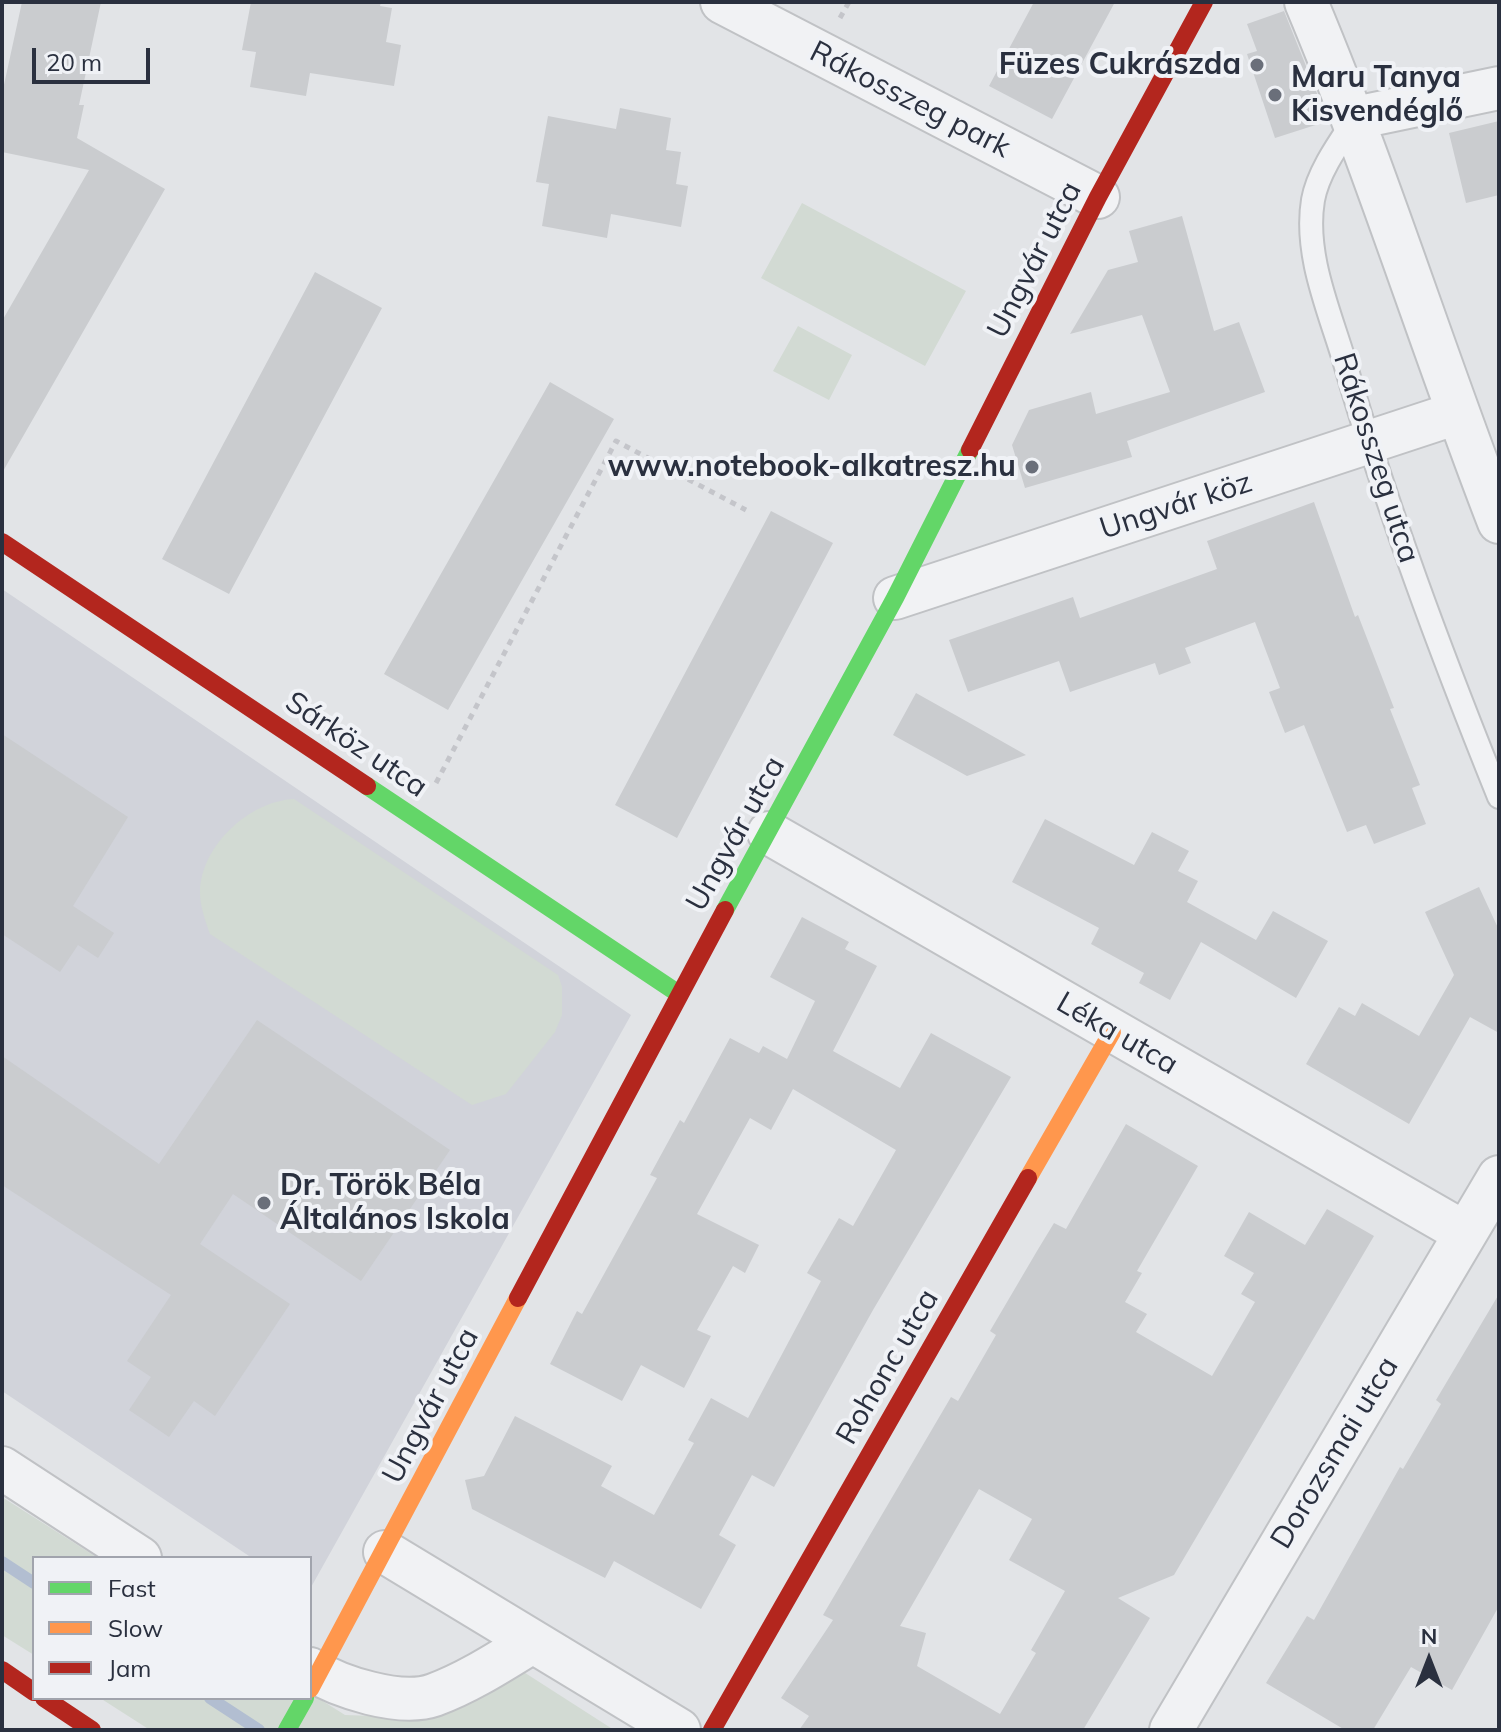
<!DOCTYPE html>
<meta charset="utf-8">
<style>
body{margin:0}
#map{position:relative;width:1501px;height:1732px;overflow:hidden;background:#e2e4e7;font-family:Mulish,sans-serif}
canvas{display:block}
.frame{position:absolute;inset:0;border:4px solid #2a303f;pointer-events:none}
.legend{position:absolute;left:32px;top:1556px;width:280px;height:144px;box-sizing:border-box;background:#f0f2f6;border:2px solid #a1a4ad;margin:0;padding:10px 14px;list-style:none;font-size:24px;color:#2a303f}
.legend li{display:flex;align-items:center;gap:16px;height:40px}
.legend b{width:40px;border:2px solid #a1a4ad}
.north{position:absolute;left:1389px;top:1620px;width:80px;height:80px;-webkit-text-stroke:6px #f0f2f6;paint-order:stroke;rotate:0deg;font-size:22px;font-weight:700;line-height:32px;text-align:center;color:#2a303f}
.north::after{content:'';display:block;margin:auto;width:28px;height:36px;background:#2a303f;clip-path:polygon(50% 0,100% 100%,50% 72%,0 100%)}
.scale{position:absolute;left:32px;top:48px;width:118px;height:36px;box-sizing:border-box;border:4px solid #2a303f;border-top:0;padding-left:10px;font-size:24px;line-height:28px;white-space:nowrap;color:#2a303f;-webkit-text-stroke:6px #f0f2f6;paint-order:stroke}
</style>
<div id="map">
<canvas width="1501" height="1732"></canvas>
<div class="frame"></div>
<ul class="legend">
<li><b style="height:10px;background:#63d668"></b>Fast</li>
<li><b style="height:10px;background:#ff974d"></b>Slow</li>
<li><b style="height:10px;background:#b3261e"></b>Jam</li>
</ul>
<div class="north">N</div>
<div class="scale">20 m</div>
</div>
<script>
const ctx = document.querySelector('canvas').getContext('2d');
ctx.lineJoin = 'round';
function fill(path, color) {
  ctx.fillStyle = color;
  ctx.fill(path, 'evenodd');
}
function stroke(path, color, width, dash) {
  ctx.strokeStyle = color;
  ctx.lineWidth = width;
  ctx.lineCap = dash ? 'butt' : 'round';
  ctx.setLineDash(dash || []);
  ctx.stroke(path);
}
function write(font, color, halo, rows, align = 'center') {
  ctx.font = font + ' Mulish,sans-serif';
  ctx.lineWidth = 8;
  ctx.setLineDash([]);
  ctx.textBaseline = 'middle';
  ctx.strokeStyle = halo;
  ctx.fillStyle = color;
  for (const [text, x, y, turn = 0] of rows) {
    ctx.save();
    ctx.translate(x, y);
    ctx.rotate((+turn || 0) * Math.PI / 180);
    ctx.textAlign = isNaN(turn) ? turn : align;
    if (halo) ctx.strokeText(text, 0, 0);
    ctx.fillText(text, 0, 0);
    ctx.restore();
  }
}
fill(new Path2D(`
 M2,589L631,1015L310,1589V1558H252L2,1391Z`), '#d1d3da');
fill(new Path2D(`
 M802,203L966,291L925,366L761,278Z
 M798,326L852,355L829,400L773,371Z
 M294,799L558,975L562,987V1015L555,1032L506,1094L472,1105L210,934C205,920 200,906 200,892C201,845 250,801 294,799Z
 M2,1497L98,1558H34V1655L2,1635Z
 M519,1669L614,1730H150L100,1698H310V1693L345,1715L432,1718Z`), '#d2dad3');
stroke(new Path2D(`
 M2,1562L34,1583
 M210,1698L259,1730`), '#b2bed1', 12);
fill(new Path2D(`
 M22,2H101L79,105H84L77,138L165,189L2,473V321L89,170L2,152V94Z
 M251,2H381L380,6L392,8L386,42L401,45L394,86L310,73L306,96L250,87L256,52L242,50Z
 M1034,2H1115L1052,119L989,86Z
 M1284,11L1328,121L1275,138L1247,54L1257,51L1247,24Z
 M620,108L671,118L666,150L681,152L676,184L688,186L681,227L611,214L607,238L542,226L549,184L536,182L548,116L616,129Z
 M1499,121V195L1466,203L1449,133Z
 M1182,216L1214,331L1239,322L1265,392L1127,441L1132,457L1025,488L1012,445L1029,410L1091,392L1096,414L1170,392L1142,315L1070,334L1108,270L1138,262L1129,231Z
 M315,272L382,308L229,594L162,559Z
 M550,382L614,419L448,710L384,674Z
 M1314,502L1355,617L1358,615L1394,708L1390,709L1420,785L1412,788L1426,824L1374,844L1366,825L1347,832L1304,725L1285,733L1269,692L1280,688L1255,622L1185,648L1191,663L1159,675L1155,663L1070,692L1059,661L968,692L949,640L1073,597L1080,618L1217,569L1207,541Z
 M771,511L833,543L677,838L615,805Z
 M916,693L966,721L1026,755L967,776L893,735Z
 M2,734L128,817L73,906L114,933L98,958L78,945L60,972L2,934Z
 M1045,819L1134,865L1152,832L1189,851L1178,871L1198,881L1187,902L1256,940L1273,911L1328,941L1296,998L1201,942L1170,1000L1139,983L1144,973L1091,944L1099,928L1012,882Z
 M1479,887L1499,930V1033L1470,1017L1409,1124L1306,1064L1339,1007L1355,1016L1362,1003L1419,1036L1454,975L1425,912Z
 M802,917L849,942L845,949L877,966L833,1051L900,1088L931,1033L1011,1077L873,1310L774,1487L752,1475L719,1535L736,1545L701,1609L614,1561L605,1578L472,1509L465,1480L484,1476L515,1416L612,1466L601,1486L654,1515L694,1443L688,1440L711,1398L748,1418L821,1281L807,1273L839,1218L853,1226L896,1150L793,1089L771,1130L750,1118L697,1214L759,1245L745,1273L733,1266L697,1330L711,1336L684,1388L641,1365L622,1401L550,1364L577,1311L582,1314L657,1178L650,1175L680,1120L684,1123L730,1038L759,1053L763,1046L787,1059L815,1001L770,977Z
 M257,1020L450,1150L361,1281L233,1194L200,1244L290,1304L215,1416L194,1401L169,1437L129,1410L151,1377L127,1361L171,1295L2,1185V1056L159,1164Z
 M1126,1124L1198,1166L1137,1271L1142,1273L1125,1302L1147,1314L1136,1332L1212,1376L1255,1302L1241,1294L1254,1273L1224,1256L1249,1212L1305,1245L1327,1209L1374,1236L1174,1575L1118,1598L1150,1618L1083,1730H799L809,1716L781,1698L833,1620L823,1615L951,1397L958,1401L996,1335L990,1331L1037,1251L1054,1223L1066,1229ZM979,1489L1032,1519L1009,1560L1065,1591L1031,1650L1036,1653L1000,1714L917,1666L926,1633L900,1626Z
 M1499,1294V1606L1452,1690L1411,1667L1373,1730H1345L1266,1683L1307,1616L1314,1620L1400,1467L1403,1469L1441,1404L1436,1400Z`), '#cacccf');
const lane = new Path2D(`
 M1355,119C1339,143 1318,172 1313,200C1304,254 1329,310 1344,360C1387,509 1441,653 1499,797`);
const street = new Path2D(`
 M722,2L1098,197
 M1306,2C1378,173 1432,349 1499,522
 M1355,118L1499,88
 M895,598L1457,413
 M769,833L1465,1233
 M2,1468L140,1558
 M385,1552L679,1730
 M310,1669C339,1687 400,1707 434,1695C469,1682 501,1661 532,1642
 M1171,1730L1499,1177`);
stroke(lane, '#c0c2c5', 26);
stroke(street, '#c0c2c5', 46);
stroke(new Path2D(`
 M840,18L849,2
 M436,783L616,441L746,510`), '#c4c5ca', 5, [6, 6]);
stroke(lane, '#f1f2f4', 22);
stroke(street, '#f1f2f4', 42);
stroke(new Path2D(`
 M367,786L679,994
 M725,910L895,598L970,450
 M287,1730L305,1698`), '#63d668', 18);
stroke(new Path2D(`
 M1028,1178L1112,1032
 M310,1689L518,1298`), '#ff974d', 18);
stroke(new Path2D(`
 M970,450L1098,197L1204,2
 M2,542L367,786
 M518,1298L725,910
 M2,1670L34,1692
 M44,1698L92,1730
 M712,1730L1028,1178`), '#b3261e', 18);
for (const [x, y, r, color] of [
 [1257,65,8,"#6a6f7a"],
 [1275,95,8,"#6a6f7a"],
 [1032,467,8,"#6a6f7a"],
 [264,1203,8,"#6a6f7a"]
]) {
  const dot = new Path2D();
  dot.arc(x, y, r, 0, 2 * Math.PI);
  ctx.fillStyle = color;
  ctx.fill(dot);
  stroke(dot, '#f0f2f6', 3);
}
write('bold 30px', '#2a303f', '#f0f2f6', [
 ["Füzes Cukrászda",1241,65],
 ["Maru Tanya",1291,78,"left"],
 ["Kisvendéglő",1291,112,"left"],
 ["www.notebook-alkatresz.hu",1016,467],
 ["Dr. Török Béla",280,1186,"left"],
 ["Általános Iskola",280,1220,"left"]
], 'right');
write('30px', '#2a303f', '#f0f2f6', [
 ["Rákosszeg park",910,100,27],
 ["Ungvár utca",1035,260,-63],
 ["Rákosszeg utca",1376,458,72],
 ["Ungvár köz",1176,506,-18],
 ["Sárköz utca",356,745,34],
 ["Ungvár utca",736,834,-61],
 ["Léka utca",1117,1034,30],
 ["Rohonc utca",888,1367,-60],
 ["Ungvár utca",431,1406,-62],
 ["Dorozsmai utca",1335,1453,-59]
]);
</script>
